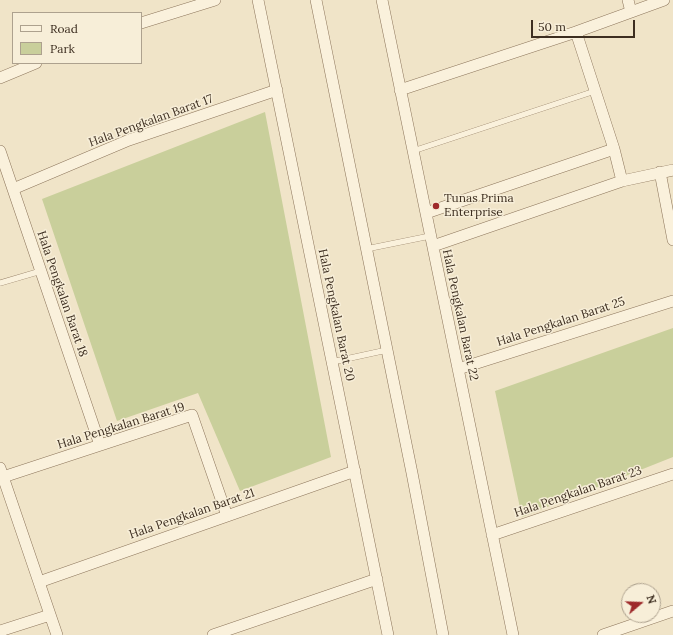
<!DOCTYPE html>
<style>
body{margin:0}
#map{position:relative;width:673px;height:635px;overflow:hidden;background:#f0e4c8;font-family:Lora,serif}
canvas{display:block}
.legend{position:absolute;left:12px;top:12px;width:130px;height:52px;box-sizing:border-box;background:#f7eed8;border:1px solid #ada18e;margin:0;padding:5px 7px;list-style:none;font-size:12px;color:#3d2e20}
.legend li{display:flex;align-items:center;gap:8px;height:20px}
.legend b{width:20px;border:1px solid #ada18e}
.north{position:absolute;left:621px;top:583px;width:40px;height:40px;box-sizing:border-box;background:#f7eed8;border:1px solid #ada18e;border-radius:50%;rotate:71deg;font-size:11px;font-weight:700;line-height:16px;text-align:center;color:#3d2e20}
.north::after{content:'';display:block;margin:auto;width:14px;height:18px;background:#9e2a2b;clip-path:polygon(50% 0,100% 100%,50% 72%,0 100%)}
.scale{position:absolute;left:531px;top:20px;width:104px;height:18px;box-sizing:border-box;border:2px solid #3d2e20;border-top:0;padding-left:5px;font-size:12px;line-height:14px;white-space:nowrap;color:#3d2e20;-webkit-text-stroke:3px #f7eed8;paint-order:stroke}
</style>
<div id="map">
<canvas width="673" height="635"></canvas>
<ul class="legend">
<li><b style="height:5px;background:#faf1dc"></b>Road</li>
<li><b style="height:11px;background:#c9cf9b"></b>Park</li>
</ul>
<div class="north">N</div>
<div class="scale">50 m</div>
</div>
<script>
const ctx = document.querySelector('canvas').getContext('2d');
ctx.lineJoin = 'round';
function fill(path, color) {
  ctx.fillStyle = color;
  ctx.fill(path, 'evenodd');
}
function stroke(path, color, width, dash) {
  ctx.strokeStyle = color;
  ctx.lineWidth = width;
  ctx.lineCap = dash ? 'butt' : 'round';
  ctx.setLineDash(dash || []);
  ctx.stroke(path);
}
function write(font, color, halo, rows, align = 'center') {
  ctx.font = font + ' Lora,serif';
  ctx.lineWidth = 3;
  ctx.setLineDash([]);
  ctx.textBaseline = 'middle';
  ctx.strokeStyle = halo;
  ctx.fillStyle = color;
  for (const [text, x, y, turn = 0] of rows) {
    ctx.save();
    ctx.translate(x, y);
    ctx.rotate((+turn || 0) * Math.PI / 180);
    ctx.textAlign = isNaN(turn) ? turn : align;
    if (halo) ctx.strokeText(text, 0, 0);
    ctx.fillText(text, 0, 0);
    ctx.restore();
  }
}
fill(new Path2D(`
 M265,112L331,457L240,491L198,393L117,421L42,199Z
 M673,328V457L522,517L495,391Z`), '#c9cf9b');
const lane = new Path2D(`
 M413,151L595,91
 M366,249L430,236
 M0,283L41,271
 M332,362L387,350`);
const street = new Path2D(`
 M258,0L388,635
 M316,0L412,473L443,635
 M382,0L513,635
 M628,0L631,12
 M141,23L215,0
 M576,32L614,149L622,181
 M0,78L36,63
 M400,90L576,32L664,0
 M0,151L100,445
 M660,172L673,240
 M13,189L129,140L277,90
 M426,213L614,149
 M433,246L622,181L673,170
 M458,369L673,301
 M0,468L57,635
 M3,477L192,415L227,516
 M492,535L673,474
 M39,582L227,516L355,471
 M0,631L50,615
 M213,635L377,579
 M603,635L673,611`);
stroke(lane, '#8d765c', 6);
stroke(street, '#8d765c', 12);
stroke(lane, '#faf1dc', 5.5);
stroke(street, '#faf1dc', 11);
for (const [x, y, r, color] of [
 [436,206,4,"#9e2a2b"]
]) {
  const dot = new Path2D();
  dot.arc(x, y, r, 0, 2 * Math.PI);
  ctx.fillStyle = color;
  ctx.fill(dot);
  stroke(dot, '#f7eed8', 1.5);
}
write('12px', '#3d2e20', '#f7eed8', [
 ["Hala Pengkalan Barat 17",151,121,-20],
 ["Hala Pengkalan Barat 18",62,294,71],
 ["Hala Pengkalan Barat 20",336,315,78],
 ["Hala Pengkalan Barat 22",460,315,78],
 ["Hala Pengkalan Barat 25",561,322,-18],
 ["Hala Pengkalan Barat 19",121,426,-17],
 ["Hala Pengkalan Barat 23",578,492,-19],
 ["Hala Pengkalan Barat 21",192,514,-19]
]);
write('12px', '#3d2e20', '#f7eed8', [
 ["Tunas Prima",444,199],
 ["Enterprise",444,213]
], 'left');
</script>
